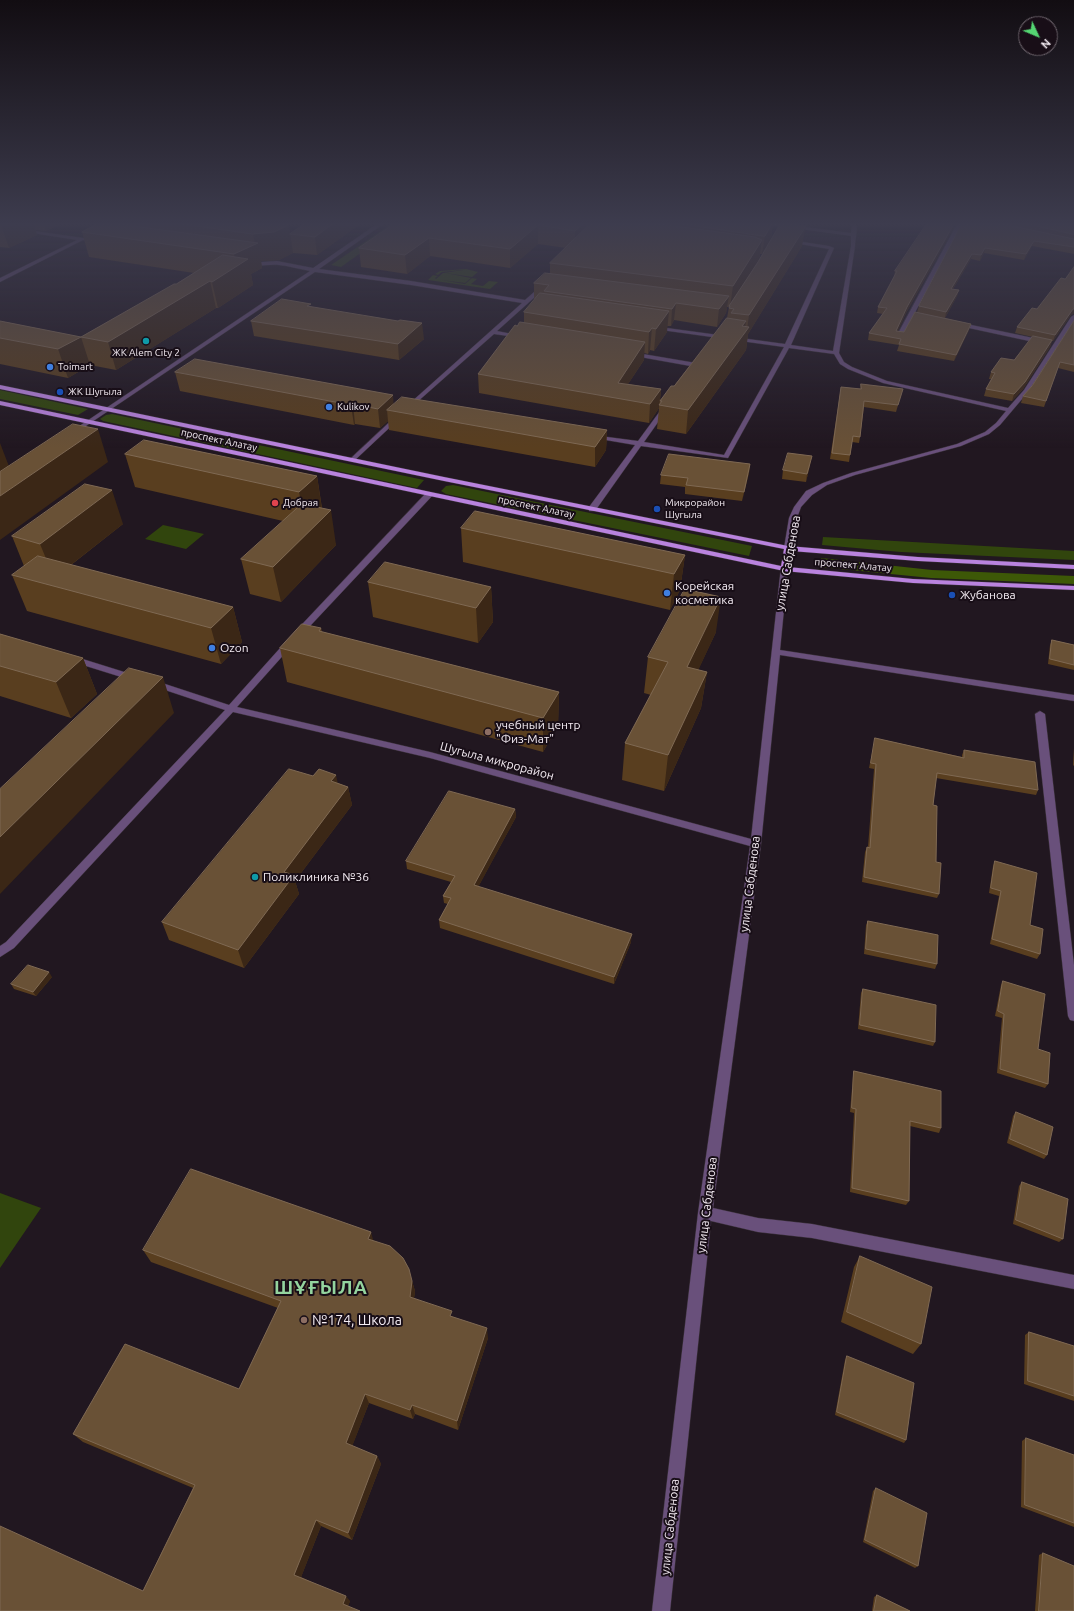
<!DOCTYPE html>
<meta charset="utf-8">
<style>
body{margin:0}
#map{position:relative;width:1074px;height:1611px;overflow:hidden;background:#211720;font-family:Ubuntu,sans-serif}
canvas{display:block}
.north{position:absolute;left:1018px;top:16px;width:40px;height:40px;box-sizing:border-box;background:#180e17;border:1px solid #70676f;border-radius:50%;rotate:134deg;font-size:11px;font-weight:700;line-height:16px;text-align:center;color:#f4ecf3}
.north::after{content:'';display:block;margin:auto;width:14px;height:18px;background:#54d672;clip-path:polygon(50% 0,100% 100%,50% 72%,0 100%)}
</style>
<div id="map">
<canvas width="1074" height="1611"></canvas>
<div class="north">N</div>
</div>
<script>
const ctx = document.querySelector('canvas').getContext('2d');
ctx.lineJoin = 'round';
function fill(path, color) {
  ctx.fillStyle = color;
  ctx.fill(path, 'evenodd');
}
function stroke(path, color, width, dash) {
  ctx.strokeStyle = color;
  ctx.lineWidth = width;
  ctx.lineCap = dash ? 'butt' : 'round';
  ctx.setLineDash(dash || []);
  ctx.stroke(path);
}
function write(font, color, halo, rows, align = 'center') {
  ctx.font = font + ' Ubuntu,sans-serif';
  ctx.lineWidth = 4;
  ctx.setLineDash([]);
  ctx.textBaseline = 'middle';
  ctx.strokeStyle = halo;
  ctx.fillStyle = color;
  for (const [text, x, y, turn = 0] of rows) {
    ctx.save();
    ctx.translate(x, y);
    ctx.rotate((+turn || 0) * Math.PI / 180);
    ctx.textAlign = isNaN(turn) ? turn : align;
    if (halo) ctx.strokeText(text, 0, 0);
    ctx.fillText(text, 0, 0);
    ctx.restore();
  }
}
fill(new Path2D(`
 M394,222H404L341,267L331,265Z
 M466,269L478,272L472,277L446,273L471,278L465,283L441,280L465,284L472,278L477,279L471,284L483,286L489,281L498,282L490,289L428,280L433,275L438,276L435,278L436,279L443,273L463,270L442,272L438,275L435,274L440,271Z
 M0,390L88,409L78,415L0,399Z
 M112,414L424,480L417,488L103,421L100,419L106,415Z
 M453,485L752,546L749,556L446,494L441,491L446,486Z
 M163,525L204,534L186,549L145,539Z
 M823,537L1074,551V560L901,552L822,545Z
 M0,1193L41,1208L0,1268Z`), '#31450d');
fill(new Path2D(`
 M821,558L932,570L1074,576V584L931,578L820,567Z`), '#3d5807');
const minor = new Path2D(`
 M380,222H386L319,269L411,281L525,300L542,285H546V287L497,331L522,336V338L494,334L416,403L418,405L417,406H409V404L522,303L411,285L315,272L74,434L69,433L310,271C299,269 289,266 279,265C268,264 258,267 247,265V263L277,261L313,268Z
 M749,222H765L851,233L852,226L848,222L856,224C858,230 855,239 855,246L839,353L844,362L852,367L887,381L1008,408L1024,390L1071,317L1074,315V321L1028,392L1000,425L989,434L961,446L855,475L827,485L812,495L801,507L797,518L791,550H785L784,548L789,518L794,507L806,491L823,483L851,473L957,444L985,432L996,423L1006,411L883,383L848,369L840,364L834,354L789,348L728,458L641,446L595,511H589V507L635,445L594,438L591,436L592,435L638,441L663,407L665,406L668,408L644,442L724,455L784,347L654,329L652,328V326L785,344L829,249L788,242L790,240L829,246L834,248L791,345L833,351L851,246V236Z
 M958,222H963L902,337L897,338L896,337Z
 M0,226L97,240L99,241L97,242L83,240L0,282V278L77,240L0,228Z
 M957,322L1043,340L1046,342L1043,344L955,325L954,324Z
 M631,352L696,363L699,365L696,367L629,355V353Z
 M397,415L402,416L354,461H350V459Z
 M426,493H432L433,495L296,641L237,707L430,752L751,839L781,567H787L788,569L780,650L1074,695V701L780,655L761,844L713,1208L758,1218L812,1224L1074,1275V1289L812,1238L758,1232L711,1221L670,1611H652L698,1213L750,846L430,758L233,712L14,948L0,957V946L6,942L225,710L150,685L149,683L150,681H156L229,705L290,637Z
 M73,656L137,676L138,678L134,681L70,661L69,659Z
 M1040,711L1045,714L1074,965V1021L1070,1020L1068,1016L1035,714Z`);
const major = new Path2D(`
 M0,385L444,477L788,546L918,557L1074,565V569L918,561L791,551L788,567L913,579L1074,586V590L913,583L784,571L0,405V401L781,566L784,549L444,481L0,389Z`);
stroke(minor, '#3a3139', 1);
stroke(major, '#3a3139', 1);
fill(minor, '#69507b');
fill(major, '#b983de');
fill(new Path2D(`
 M0,222H65L46,231L35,230L37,235L9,248L0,247Z
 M113,222H269L290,234L363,222L317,255L293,253L279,260L261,261L262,268L251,274L253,285L218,308H216L116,370L90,365L68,378L0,364V321L81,337L176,284L194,273L89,257L82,232L113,224Z
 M397,222H773L771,241L762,254H760L759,260L750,275L802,246L748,334L746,350L686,434L657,429L659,408L649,423L479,393L478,374L517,326L524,323V312L534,300V283L550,273V263L566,248L538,244L510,268L430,256L407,274L361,267L359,248ZM727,307H729L727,318L674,386L660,400L661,389L628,384L644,360V353L648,354L650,350L654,351L667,332V326H671L674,320L717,327L726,313Z
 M957,222L906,313L897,332H904L917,312L919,306L963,222H1074V254L1032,246L1024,260L984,253L980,261L971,259L953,289L959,290L957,296L945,318L971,324L969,330L954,361L897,351L899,345L868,340L869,333L883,314L877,313L878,307L894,277L895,271Z
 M1065,279L1071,315L1053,341H1052L1050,347L1023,389L1012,401L984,396L986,389L991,379H989L991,372L1014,360L1033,337L1015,333L1017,327L1037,309Z
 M311,307L424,339L399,360L254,336L251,321Z
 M1074,321V372L1058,368L1044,407L1021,403L1023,396L1032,386Z
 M175,372L394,404L607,430L606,450L595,467L389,430L388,421L380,428L355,424L354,425L180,391Z
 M861,384L901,395L896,412L864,407L860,437L859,443L852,442L849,462L830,459L841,387L860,389Z
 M125,454L317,476L322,508L336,545L281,602L250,594L241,559L283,521L135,487Z
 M750,464L749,473L742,501L685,494V487L660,484L661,475Z
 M810,465L806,482L782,479L783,470Z
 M123,524L71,565L233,607L242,642L221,664L27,611L12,575L24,566L12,536Z
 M461,528L685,555L680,590L670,610L463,562Z
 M368,582L491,587L493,622L478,643L373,617Z
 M321,628L322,632L559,692L558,726L543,752L287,682L280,648Z
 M716,632L698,670L707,672L701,708L664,791L622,780L625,743L651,695L644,693L648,657Z
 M0,634L83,658L97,694L71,718L0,696Z
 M1052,640L1074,645V670L1048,664L1050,645Z
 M875,738L962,757V755L964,750L1038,790L1036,795L936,778L933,805L936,862L939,894L937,898L862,882L865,852L867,847H868L874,769L869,768Z
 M1074,748V766L1073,765Z
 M338,783L348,787L352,805L295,881L299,894L244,968L169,940L162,922Z
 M515,809L516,817L478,887L631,942L614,984L440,928L439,920L448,904L444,903L443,896L451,882L407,869L406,861Z
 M995,861L1030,925L1040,954L1037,959L990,944L999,896L989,893L993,866Z
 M868,921L937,964L935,969L864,954L866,925Z
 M52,977L36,996L14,989L11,984Z
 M1003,981L1038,1049L1048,1084L1045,1088L997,1073L1002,1018L995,1016L1001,985Z
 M863,989L935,1042L933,1046L858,1029L861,993Z
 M854,1071L941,1128L939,1133L910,1126L909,1201L906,1205L850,1192L854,1113L850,1112L853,1076Z
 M1016,1112L1047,1155L1044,1159L1007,1143L1013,1116Z
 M1022,1182L1063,1239L1059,1242L1013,1224L1019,1186Z
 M374,1241L412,1281L415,1291L414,1298L453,1317L488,1338L458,1430L415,1414L413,1419L369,1403L352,1446L377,1456L381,1464L352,1540L321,1526L301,1577L350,1601L348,1606L143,1591L193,1488L83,1442L73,1434L239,1389L278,1308L151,1262L143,1250Z
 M860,1256L921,1344L913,1354L841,1322L854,1267Z
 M1029,1332L1074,1346V1401L1024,1384L1025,1335Z
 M847,1356L906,1440L904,1443L835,1415L845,1360Z
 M1026,1438L1074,1455V1527L1021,1507L1022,1441Z
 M876,1488L918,1566L915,1568L863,1542L873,1491Z
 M1043,1553L1074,1611H1035L1039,1555Z
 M877,1595L910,1611H872L874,1597Z`), '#593e1f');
fill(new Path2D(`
 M0,222H33L37,235L9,248Z
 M43,222H65L46,231Z
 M335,222H363L317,255L315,237Z
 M585,222H590V235L575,249V231Z
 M773,222L771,241L762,254L765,236Z
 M955,222H957L906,313L895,338L896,331L907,307Z
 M289,225L293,253L279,260L261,261L262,268L251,274L253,285L218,308L212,282L236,266L234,254L255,244L253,234Z
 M538,225V244L510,268V249Z
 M806,226L802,246L748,334L746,350L686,434L688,410L746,321L744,335L747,330L749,315Z
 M429,238L430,256L407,274L405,255Z
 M762,240L759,260L730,307L733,286Z
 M1034,241L1032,246L1024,260L1026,254Z
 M985,248L984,253L980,261L981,255Z
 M972,254L971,259L949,295L951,289Z
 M210,281L216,308L116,370L108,342Z
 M959,290L957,296L945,318L946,312Z
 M729,296L726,313L717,327L719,309Z
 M676,303L674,320L671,326L672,309Z
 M1073,309H1074V314L1071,315L1053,341L1055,335Z
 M669,311L667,332L654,351L656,329Z
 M422,323L424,339L399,360L398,344Z
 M971,324L969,330L954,361L956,355Z
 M652,328L650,350L648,354L649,332Z
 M81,337L90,365L68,378L58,349Z
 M1052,340L1050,347L1023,389L1012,401L1014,394Z
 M645,342L644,360L618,399V383Z
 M661,389L659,408L649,423L650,404Z
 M393,395L394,411L387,410L388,421L380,428L378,409Z
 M353,404L355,424L354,425L351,405Z
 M98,429L108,462L0,540V496Z
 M607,430L606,450L595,467V447Z
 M0,443L10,469L0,475Z
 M812,456L810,465L806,482L807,474Z
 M750,464L749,473L742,501L744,492Z
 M317,476L322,510L306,526L299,492Z
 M112,490L123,524L54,578L40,544Z
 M331,510L336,545L281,602L273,567Z
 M685,555L680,590L670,610L674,574Z
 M491,587L493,622L478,643L476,608Z
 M721,597L716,632L683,703L687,667Z
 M233,607L242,642L221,664L211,628Z
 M83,658L97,694L71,718L56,682Z
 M707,672L701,708L664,791L668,755Z
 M163,677L174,713L0,894V837Z
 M559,692L558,726L543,752V718Z
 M336,775L340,793L331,781Z
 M348,787L352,805L295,881L299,894L244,968L238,950L284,872Z
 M515,809L516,817L475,893L474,885Z
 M632,934L631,942L614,984V977Z
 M49,972L52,977L36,996L33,992Z
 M371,1232L374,1243L368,1239Z
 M412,1281L415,1291L413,1307L410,1297Z
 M487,1328L488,1338L458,1430L457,1421Z
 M365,1394L369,1403L350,1452L346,1443Z
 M412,1405L415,1414L413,1419L410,1410Z
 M377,1456L381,1464L352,1540L348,1533Z
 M316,1520L321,1526L300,1580L294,1575Z
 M346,1596L350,1601L347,1609L343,1604Z`), '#3b2716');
const building = new Path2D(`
 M101,222H104L258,243L234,254L82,232Z
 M169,222H269L289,225L274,232L253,234Z
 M307,222H335L315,237L290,234Z
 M397,222H585L575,231L538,225L510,249L429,238L405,255L359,248Z
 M592,222H645L755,237L762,240L733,286L550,263Z
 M670,222H773L765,236Z
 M928,222H955L907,307L896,331L904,332L915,312L971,324L956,355L899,344L901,339L869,333L887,308L878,307L897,271H895Z
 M963,222H994L1074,239V247L1034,241L1026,254L985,248L981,255L972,254L951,289L959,290L946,312L919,306Z
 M1019,222H1074V234Z
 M783,223L806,226L749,315L731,313L734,309L729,308L730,306H729L758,262L780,224Z
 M223,255L248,259L212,282L210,281L108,342L81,337L174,284H176Z
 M1074,267V309H1073L1055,335L1017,327L1032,308L1037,309L1061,278L1065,279Z
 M545,273L729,296L719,309L676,303L672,309L544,291L549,285L534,283Z
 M540,293L669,311L656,329L652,328L649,332L524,312Z
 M282,299L311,304L307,306L398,321L400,320L422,323L398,344L251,321Z
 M727,318L746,321L742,326L749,327L688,410L659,405L662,401H660L671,386H674Z
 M0,321L81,337L58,349L0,338Z
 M1074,321V365L1060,362L1046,401L1023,396L1032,386Z
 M520,322L645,342L618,383L661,389L650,404L478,374L515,325L517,326Z
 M1033,336L1052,340L1025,382L1014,394L986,389L995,373L991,372L1001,358L1014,360Z
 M195,359L393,395L378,409L353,404L351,405L175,372Z
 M861,384L903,389L898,405L864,401L860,437L853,436L850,455L832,453L841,387L861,389Z
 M402,397L607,430L595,447L387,410Z
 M73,424L98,429L0,496V472Z
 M144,440L317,476L299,492L125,454Z
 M788,453L812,456L807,474L783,470Z
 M669,454L750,464L744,492L686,485L688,478L661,475Z
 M85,484L112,490L40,544L12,536Z
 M302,504L331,510L273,567L241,559Z
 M475,511L685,555L674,574L461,528Z
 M38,556L233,607L211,628L12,575Z
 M385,562L491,587L476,608L368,582Z
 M685,589L721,597L687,667L707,672L668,755L625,743L668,662L648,657Z
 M302,624L321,628L319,631L559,692L543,718L280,648Z
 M0,634L83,658L56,682L0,666Z
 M1052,640L1074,645V665L1050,659Z
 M129,668L163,677L0,837V789Z
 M875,738L964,758V750L1035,762L1038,790L937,773L933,805L937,806L936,862L941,863L939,894L864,877L867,847L870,848L876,764L871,763Z
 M289,769L313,776L319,769L336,775L331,781L348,787L284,872L294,875L238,950L162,922Z
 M449,791L515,809L474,885L632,934L614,977L439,920L451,898L443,896L455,876L406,861Z
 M995,861L1037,873L1030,925L1043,929L1040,954L992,939L1001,891L991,888Z
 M868,921L938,935L937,964L866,949Z
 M28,965L49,972L33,992L11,984Z
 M1003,981L1045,994L1038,1049L1050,1053L1048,1084L1000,1069L1004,1014L998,1011Z
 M863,989L936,1005L935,1042L860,1025Z
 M854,1071L941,1091V1128L910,1121L909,1201L852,1188L856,1109L852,1108Z
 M1016,1112L1053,1127L1047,1155L1010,1139Z
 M191,1169L371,1232L368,1239L390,1246L403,1258L409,1269L412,1281L410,1297L452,1311L450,1316L487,1328L457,1421L412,1405L410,1410L365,1394L346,1443L377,1456L348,1533L316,1520L294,1575L346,1596L343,1604L360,1611H0V1526L143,1591L195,1485L73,1434L125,1344L239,1389L281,1301L143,1250Z
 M1022,1182L1068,1199L1063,1239L1016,1220Z
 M860,1256L932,1287L921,1344L847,1312Z
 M1029,1332L1074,1346V1396L1028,1381Z
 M847,1356L914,1383L906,1440L837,1412Z
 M1026,1438L1074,1455V1523L1025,1505Z
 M876,1488L927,1513L918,1566L865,1540Z
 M1043,1553L1074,1566V1611H1039Z
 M877,1595L910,1611H874Z`);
fill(building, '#695136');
stroke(building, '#7f6953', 1);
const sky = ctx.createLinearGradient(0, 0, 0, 448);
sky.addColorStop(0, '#120d12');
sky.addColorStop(0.5, '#3d3c4e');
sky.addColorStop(1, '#3d3c4e00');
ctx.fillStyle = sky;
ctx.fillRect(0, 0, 1074, 448);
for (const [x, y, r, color] of [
 [146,341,4,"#0f9aa8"],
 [50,367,4,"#3f7fe0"],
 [60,392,4,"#1a4fb4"],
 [329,407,4,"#3f7fe0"],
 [275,503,4,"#e0444e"],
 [657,509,4,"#1a4fb4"],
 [667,593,4,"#3f7fe0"],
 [952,595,4,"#1a4fb4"],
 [212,648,4,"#3f7fe0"],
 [488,732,4,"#8d6e63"],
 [255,877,4,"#0f9aa8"],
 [304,1320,4,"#8d6e63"]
]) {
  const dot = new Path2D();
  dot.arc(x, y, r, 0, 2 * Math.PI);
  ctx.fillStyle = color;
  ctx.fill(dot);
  stroke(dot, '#180e17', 1.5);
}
write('10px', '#f4ecf3', '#180e17', [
 ["ЖК Alem City 2",146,353,"center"],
 ["Toimart",58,367],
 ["ЖК Шугыла",68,392],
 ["Kulikov",337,407],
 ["Добрая",283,503],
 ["Микрорайон",665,503],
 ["Шугыла",665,515]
], 'left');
write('10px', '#f4ecf3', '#180e17', [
 ["проспект Алатау",219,440,12],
 ["проспект Алатау",536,507,12],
 ["проспект Алатау",853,565,5]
]);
write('12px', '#f4ecf3', '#180e17', [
 ["улица Сабденова",788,563,-80],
 ["Шугыла микрорайон",497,761,15],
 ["улица Сабденова",750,884,-83],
 ["улица Сабденова",707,1205,-83],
 ["улица Сабденова",670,1527,-84]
]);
write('12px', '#f4ecf3', '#180e17', [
 ["Корейская",675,586],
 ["косметика",675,600],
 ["Жубанова",960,595],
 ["Ozon",220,648],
 ["учебный центр",496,725],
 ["\"Физ-Мат\"",496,739],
 ["Поликлиника №36",263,877]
], 'left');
write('14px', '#f4ecf3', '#180e17', [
 ["№174, Школа",312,1320]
], 'left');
ctx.letterSpacing = '1px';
write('bold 19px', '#94d49e', '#180e17', [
 ["ШҰҒЫЛА",321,1288]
]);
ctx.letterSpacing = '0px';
</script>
